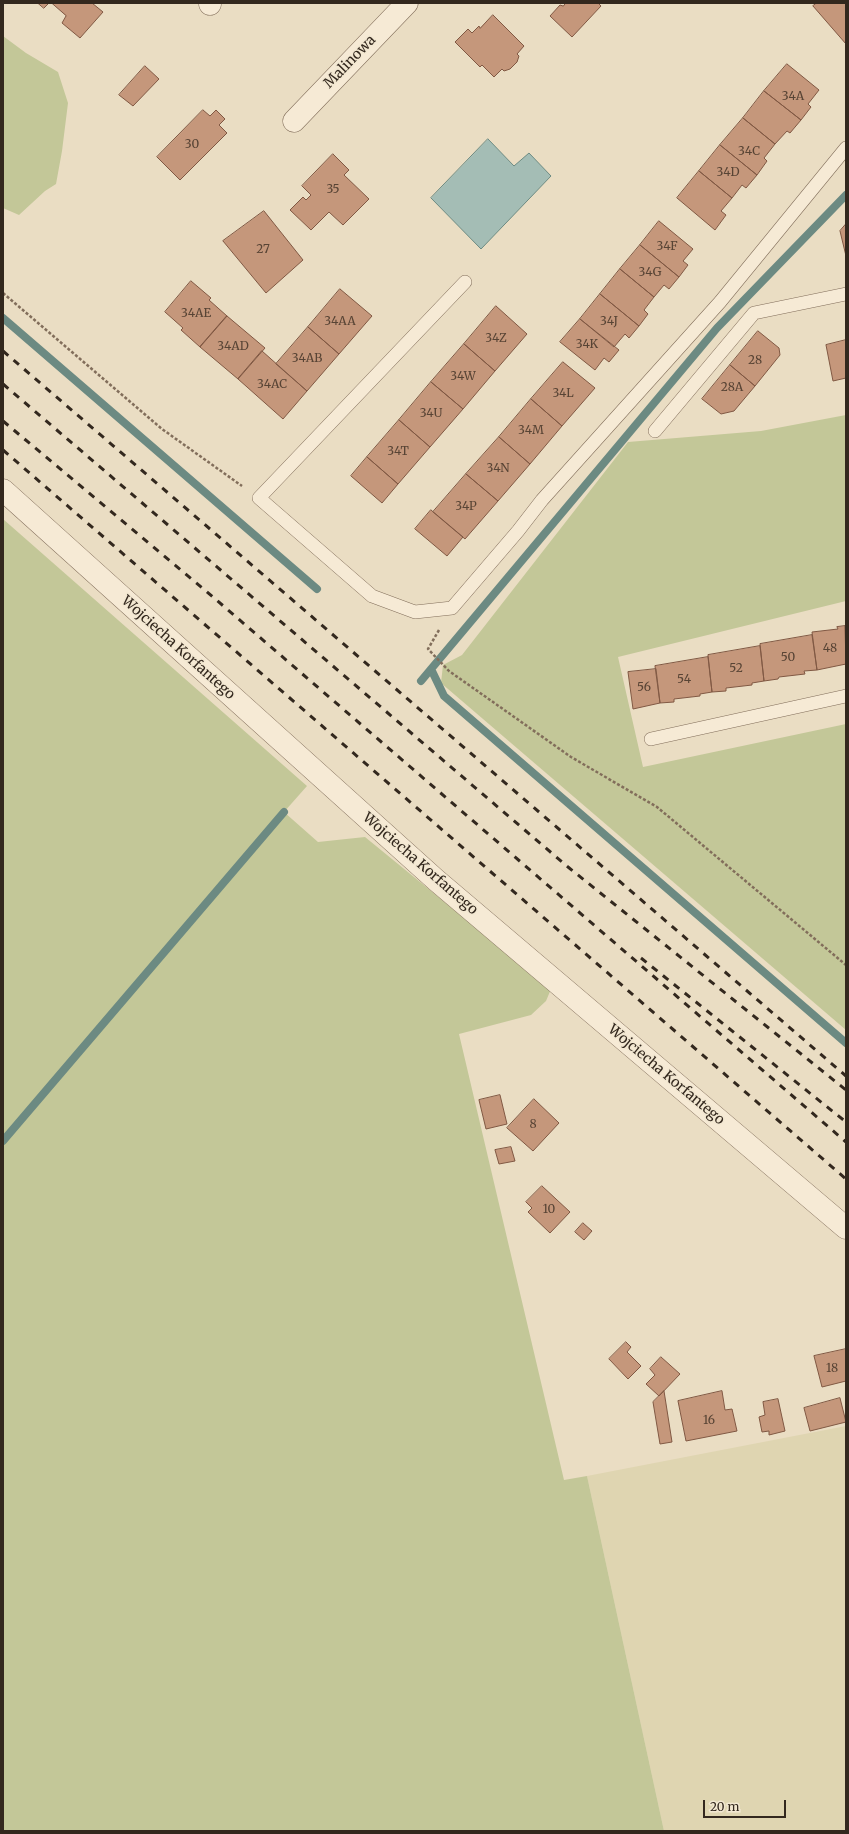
<!DOCTYPE html>
<style>
body{margin:0}
#map{position:relative;width:849px;height:1834px;overflow:hidden;background:#eaddc3;font-family:Merriweather,serif}
canvas{display:block}
.frame{position:absolute;inset:0;border:4px solid #33281e;pointer-events:none}
.scale{position:absolute;left:703px;top:1800px;width:83px;height:18px;box-sizing:border-box;border:2px solid #33281e;border-top:0;padding-left:5px;font-size:12px;line-height:14px;white-space:nowrap;color:#33281e;-webkit-text-stroke:3px #f2e7d1;paint-order:stroke}
</style>
<div id="map">
<canvas width="849" height="1834"></canvas>
<div class="frame"></div>
<div class="scale">20 m</div>
</div>
<script>
const ctx = document.querySelector('canvas').getContext('2d');
ctx.lineJoin = 'round';
function fill(path, color) {
  ctx.fillStyle = color;
  ctx.fill(path, 'evenodd');
}
function stroke(path, color, width, dash) {
  ctx.strokeStyle = color;
  ctx.lineWidth = width;
  ctx.lineCap = dash ? 'butt' : 'round';
  ctx.setLineDash(dash || []);
  ctx.stroke(path);
}
function write(font, color, halo, rows, align = 'center') {
  ctx.font = font + ' Merriweather,serif';
  ctx.lineWidth = 3;
  ctx.setLineDash([]);
  ctx.textBaseline = 'middle';
  ctx.strokeStyle = halo;
  ctx.fillStyle = color;
  for (const [text, x, y, turn = 0] of rows) {
    ctx.save();
    ctx.translate(x, y);
    ctx.rotate((+turn || 0) * Math.PI / 180);
    ctx.textAlign = isNaN(turn) ? turn : align;
    if (halo) ctx.strokeText(text, 0, 0);
    ctx.fillText(text, 0, 0);
    ctx.restore();
  }
}
fill(new Path2D(`
 M846,1426V1831H664L587,1476Z`), '#dfd5b1');
fill(new Path2D(`
 M3,36L26,53L58,72L68,103L62,151L56,184L45,191L19,215L3,208Z
 M846,415V601L618,657L643,767L846,724V1030L441,683L443,665L462,655L628,442L761,431Z
 M3,519L307,786L284,812L318,842L365,837L551,989L546,1001L531,1015L459,1034L564,1480L587,1476L664,1831H3Z`), '#c3c798');
const water = new Path2D(`
 M488,139L514,166L529,153L551,176L481,249L431,198Z`);
fill(water, '#a4bdb5');
stroke(water, '#6c8a82', 1);
stroke(new Path2D(`
 M3,318L317,589
 M431,669L444,696L846,1043
 M421,681L717,328L846,195
 M3,1141L284,812`), '#6c8a82', 8);
const building = new Path2D(`
 M38,3H49L44,8Z
 M52,3H92L103,12L80,38L62,23L66,16Z
 M566,3H598L601,6L572,37L550,16L560,5L563,6Z
 M817,3H846V44L813,6Z
 M493,15L524,46L517,54L519,56L517,62L510,69L504,71L502,69L494,77L482,65L480,67L455,42L468,29L472,33L479,26L480,28Z
 M787,64L819,90L808,104L811,107L801,120L764,91Z
 M145,66L159,79L133,106L119,95Z
 M764,91L801,120L790,133L787,131L775,144L743,118Z
 M203,110L210,116L216,110L225,119L219,125L227,133L180,180L157,157Z
 M743,118L775,144L764,158L767,161L757,175L720,145Z
 M720,145L757,175L746,188L742,185L732,198L699,171Z
 M333,154L349,170L344,175L369,199L343,225L329,212L311,230L290,210L303,197L306,200L311,195L302,186Z
 M699,171L732,198L721,211L726,215L715,230L677,198Z
 M264,211L303,260L266,293L223,241Z
 M659,221L693,249L683,261L688,265L679,277L640,245Z
 M846,224V256L840,231Z
 M640,245L679,277L669,289L664,285L654,297L620,269Z
 M620,269L654,297L644,310L648,314L639,326L600,294Z
 M191,281L211,298L209,300L227,316L200,347L181,330L183,328L165,312Z
 M340,289L372,316L339,354L308,327Z
 M600,294L639,326L629,338L625,334L614,347L580,319Z
 M496,306L527,334L495,371L464,344Z
 M227,316L265,348L238,379L200,347Z
 M580,319L619,350L609,362L604,358L595,370L560,342Z
 M308,327L339,354L307,391L276,364Z
 M758,331L779,348L780,355L755,386L730,365Z
 M846,340V378L833,381L826,345Z
 M464,344L495,371L463,409L431,382Z
 M262,351L307,391L283,419L238,379Z
 M563,362L595,388L562,426L531,399Z
 M730,365L755,386L734,411L721,414L702,399Z
 M431,382L463,409L430,447L399,420Z
 M531,399L562,426L530,464L499,437Z
 M399,420L430,447L398,484L367,457Z
 M499,437L530,464L498,501L466,474Z
 M367,457L398,484L382,503L351,476Z
 M466,474L498,501L465,539L433,512Z
 M431,510L463,537L447,556L415,529Z
 M845,626L846,664L817,670L812,632L838,629L837,627Z
 M812,635L817,670L804,671L805,674L779,677L778,679L764,681L760,644Z
 M760,646L764,681L752,683V685L726,688V691L712,692L708,655Z
 M708,657L712,692L700,694V696L674,699V702L660,703L655,666Z
 M656,669L660,703L633,709L628,672Z
 M500,1095L507,1124L486,1129L479,1100Z
 M534,1099L559,1123L533,1151L507,1128Z
 M511,1147L515,1161L499,1164L495,1150Z
 M542,1186L570,1212L550,1233L528,1212L532,1208L526,1202Z
 M583,1223L592,1231L584,1240L575,1232Z
 M626,1342L631,1347L627,1352L641,1366L628,1379L609,1359Z
 M846,1349V1381L822,1387L814,1356Z
 M661,1357L680,1374L659,1396L646,1384L655,1375L650,1369Z
 M664,1391L672,1442L660,1444L653,1402Z
 M722,1391L725,1410L732,1409L737,1431L686,1441L678,1401Z
 M840,1398L846,1422L810,1431L804,1408Z
 M778,1399L785,1431L769,1435V1431L762,1432L759,1417L765,1415L763,1402Z`);
fill(building, '#c5977b');
stroke(building, '#805843', 1);
const lane = new Path2D(`
 M465,282L259,498L372,596L415,612L452,608L518,531L542,500L720,302L846,148
 M655,431L754,313L846,294
 M651,739L846,696`);
const street = new Path2D(`
 M210,3V4
 M294,121L407,3
 M3,490L436,880L846,1228`);
stroke(lane, '#826e5b', 14);
stroke(street, '#826e5b', 23);
stroke(new Path2D(`
 M3,293L162,429L242,486
 M439,630L428,649L449,671L571,757L657,807L846,965`), '#826e5b', 2.5, [3, 2]);
stroke(lane, '#f6ead5', 13);
stroke(street, '#f6ead5', 22);
stroke(new Path2D(`
 M3,351L846,1076
 M3,384L568,867L846,1090
 M3,421L206,591L846,1142
 M3,450L846,1179
 M641,958L846,1122`), '#33281e', 3, [7, 7]);
write('12px', '#584435', null, [
 ["34A",793,97],
 ["30",192,145],
 ["34C",749,152],
 ["34D",728,173],
 ["35",333,190],
 ["34F",667,247],
 ["27",263,250],
 ["34G",650,273],
 ["34AE",196,314],
 ["34AA",340,322],
 ["34J",609,322],
 ["34Z",496,339],
 ["34K",587,345],
 ["34AD",233,347],
 ["34AB",307,359],
 ["28",755,361],
 ["34W",463,377],
 ["34AC",272,385],
 ["28A",732,388],
 ["34L",563,394],
 ["34U",431,414],
 ["34M",531,431],
 ["34T",398,452],
 ["34N",498,469],
 ["34P",466,507],
 ["48",830,649],
 ["50",788,658],
 ["52",736,669],
 ["54",684,680],
 ["56",644,688],
 ["8",533,1125],
 ["10",549,1210],
 ["18",832,1369],
 ["16",709,1421]
]);
write('14px', '#33281e', '#f2e7d1', [
 ["Malinowa",350,62,-46],
 ["Wojciecha Korfantego",178,648,42],
 ["Wojciecha Korfantego",420,864,41],
 ["Wojciecha Korfantego",666,1075,40]
]);
</script>
